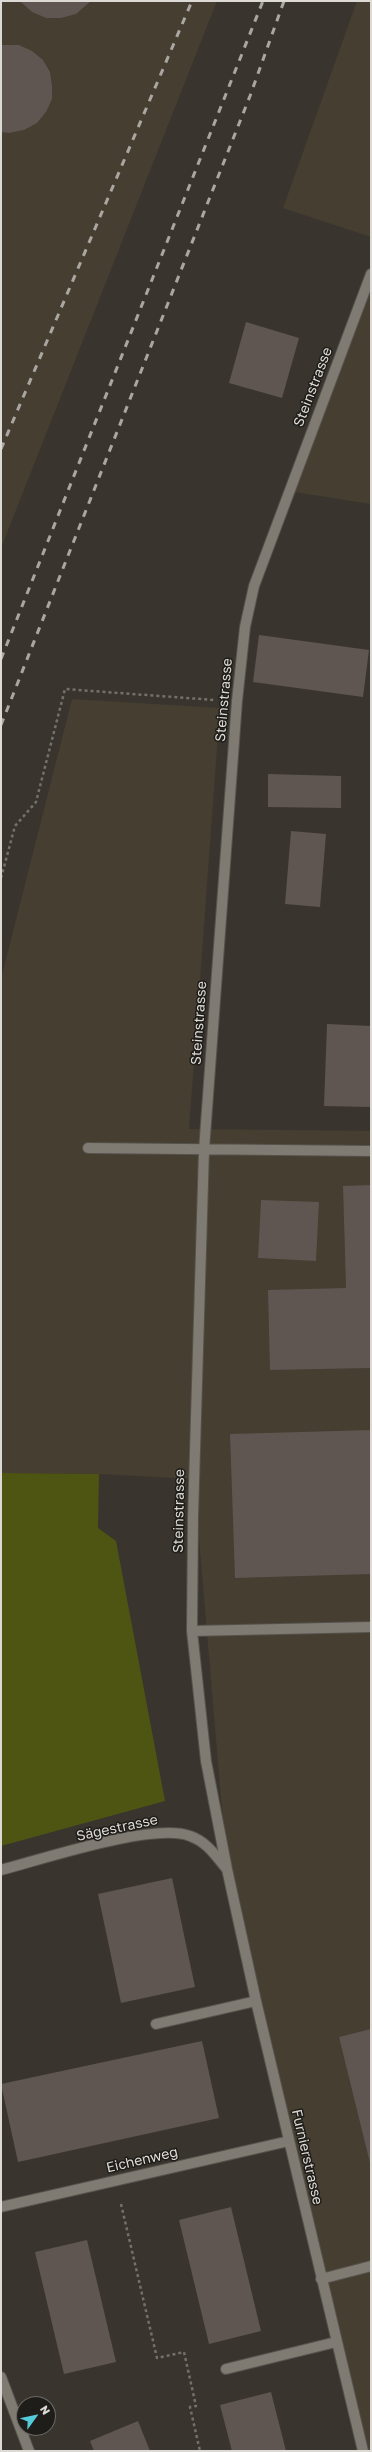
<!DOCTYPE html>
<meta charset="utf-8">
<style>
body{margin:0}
#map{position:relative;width:372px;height:2452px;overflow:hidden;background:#39352e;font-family:"Golos Text",sans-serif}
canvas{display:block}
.frame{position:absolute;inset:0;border:2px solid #dddad6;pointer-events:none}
.north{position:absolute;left:16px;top:2396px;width:40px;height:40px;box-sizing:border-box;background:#1f1d19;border:1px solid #6b6965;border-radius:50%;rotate:57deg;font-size:11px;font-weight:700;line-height:16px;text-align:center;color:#dddad6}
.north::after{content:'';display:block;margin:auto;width:14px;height:18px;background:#53cbdb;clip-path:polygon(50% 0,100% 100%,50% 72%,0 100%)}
</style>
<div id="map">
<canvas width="372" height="2452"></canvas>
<div class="frame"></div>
<div class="north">N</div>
</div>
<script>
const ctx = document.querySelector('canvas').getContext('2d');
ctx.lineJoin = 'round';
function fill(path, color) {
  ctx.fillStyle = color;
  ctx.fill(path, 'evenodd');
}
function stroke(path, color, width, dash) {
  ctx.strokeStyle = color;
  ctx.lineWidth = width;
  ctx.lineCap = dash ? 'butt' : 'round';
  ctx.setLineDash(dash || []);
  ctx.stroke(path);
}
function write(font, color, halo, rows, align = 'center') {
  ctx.font = font + ' "Golos Text",sans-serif';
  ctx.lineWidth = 3;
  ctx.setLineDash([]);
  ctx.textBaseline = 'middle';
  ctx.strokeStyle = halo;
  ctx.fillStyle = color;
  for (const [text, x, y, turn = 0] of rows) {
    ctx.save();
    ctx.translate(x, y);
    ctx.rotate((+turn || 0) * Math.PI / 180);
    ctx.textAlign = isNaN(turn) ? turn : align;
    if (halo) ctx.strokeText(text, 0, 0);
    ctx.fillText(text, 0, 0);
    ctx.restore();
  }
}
fill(new Path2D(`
 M1,1H217L1,548Z
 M357,1H371V237L283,208Z
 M371,274V504L288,491Z
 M72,699L220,708L189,1129L371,1131V2451H363L227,1869L194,1479L99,1474L1,1473V979Z`), '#453e31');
fill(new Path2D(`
 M1,1473L99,1474L98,1528L116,1541L165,1801L1,1846Z`), '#4e5513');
fill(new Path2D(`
 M20,1H91L76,14L61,18H46L32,12Z
 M1,45H19L32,51L43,60L50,72L52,86V99L46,112L37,123L24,130L9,133L1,132Z
 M246,322L299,338L282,398L229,383Z
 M259,635L369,650L363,697L253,682Z
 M268,774L341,776V808L268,807Z
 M291,831L326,834L320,907L285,904Z
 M327,1024L371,1026V1107L324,1106Z
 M371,1185V1368L270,1370L268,1290L346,1288L343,1186Z
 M261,1200L319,1202L316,1261L258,1258Z
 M371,1430V1574L235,1578L230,1434Z
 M172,1878L195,1987L121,2003L98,1894Z
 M371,2029V2163H370L339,2037Z
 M202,2041L219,2118L18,2162L1,2084Z
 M231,2207L261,2331L209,2344L179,2220Z
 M87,2240L116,2362L64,2374L35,2252Z
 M271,2392L286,2451H232L220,2405Z
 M138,2421L150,2451H94L90,2441Z`), '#5f5551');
const minor = new Path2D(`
 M88,1148L371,1151
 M192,1631L371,1627
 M1,1870C43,1859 154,1822 190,1836C207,1842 215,1855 226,1868
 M156,2024L256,2001
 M1,2207L289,2141
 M321,2279L371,2266
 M226,2369L336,2342
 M1,2377L29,2451
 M363,2451L256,2001L227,1869L206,1761L192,1631L193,1517L204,1150L237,701L245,627L254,586L371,274`);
stroke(minor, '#55524c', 12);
stroke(new Path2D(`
 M1,878L15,826L36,802L65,689L214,700
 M121,2204L157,2358L184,2352L196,2406L190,2407L200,2451`), '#74706a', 2.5, [3, 3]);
stroke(minor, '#7f7b72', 10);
stroke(new Path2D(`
 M1,449L192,1
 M1,659L263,1
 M1,725L250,96L284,1`), '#aaa7a2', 3, [7, 7]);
write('14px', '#dddad6', '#1f1d19', [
 ["Steinstrasse",313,387,-69],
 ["Steinstrasse",224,700,-85],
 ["Steinstrasse",199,1023,-86],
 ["Steinstrasse",179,1511,-89],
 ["Sägestrasse",117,1828,-12],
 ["Furnierstrasse",307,2157,77],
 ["Eichenweg",142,2160,-13]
]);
</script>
